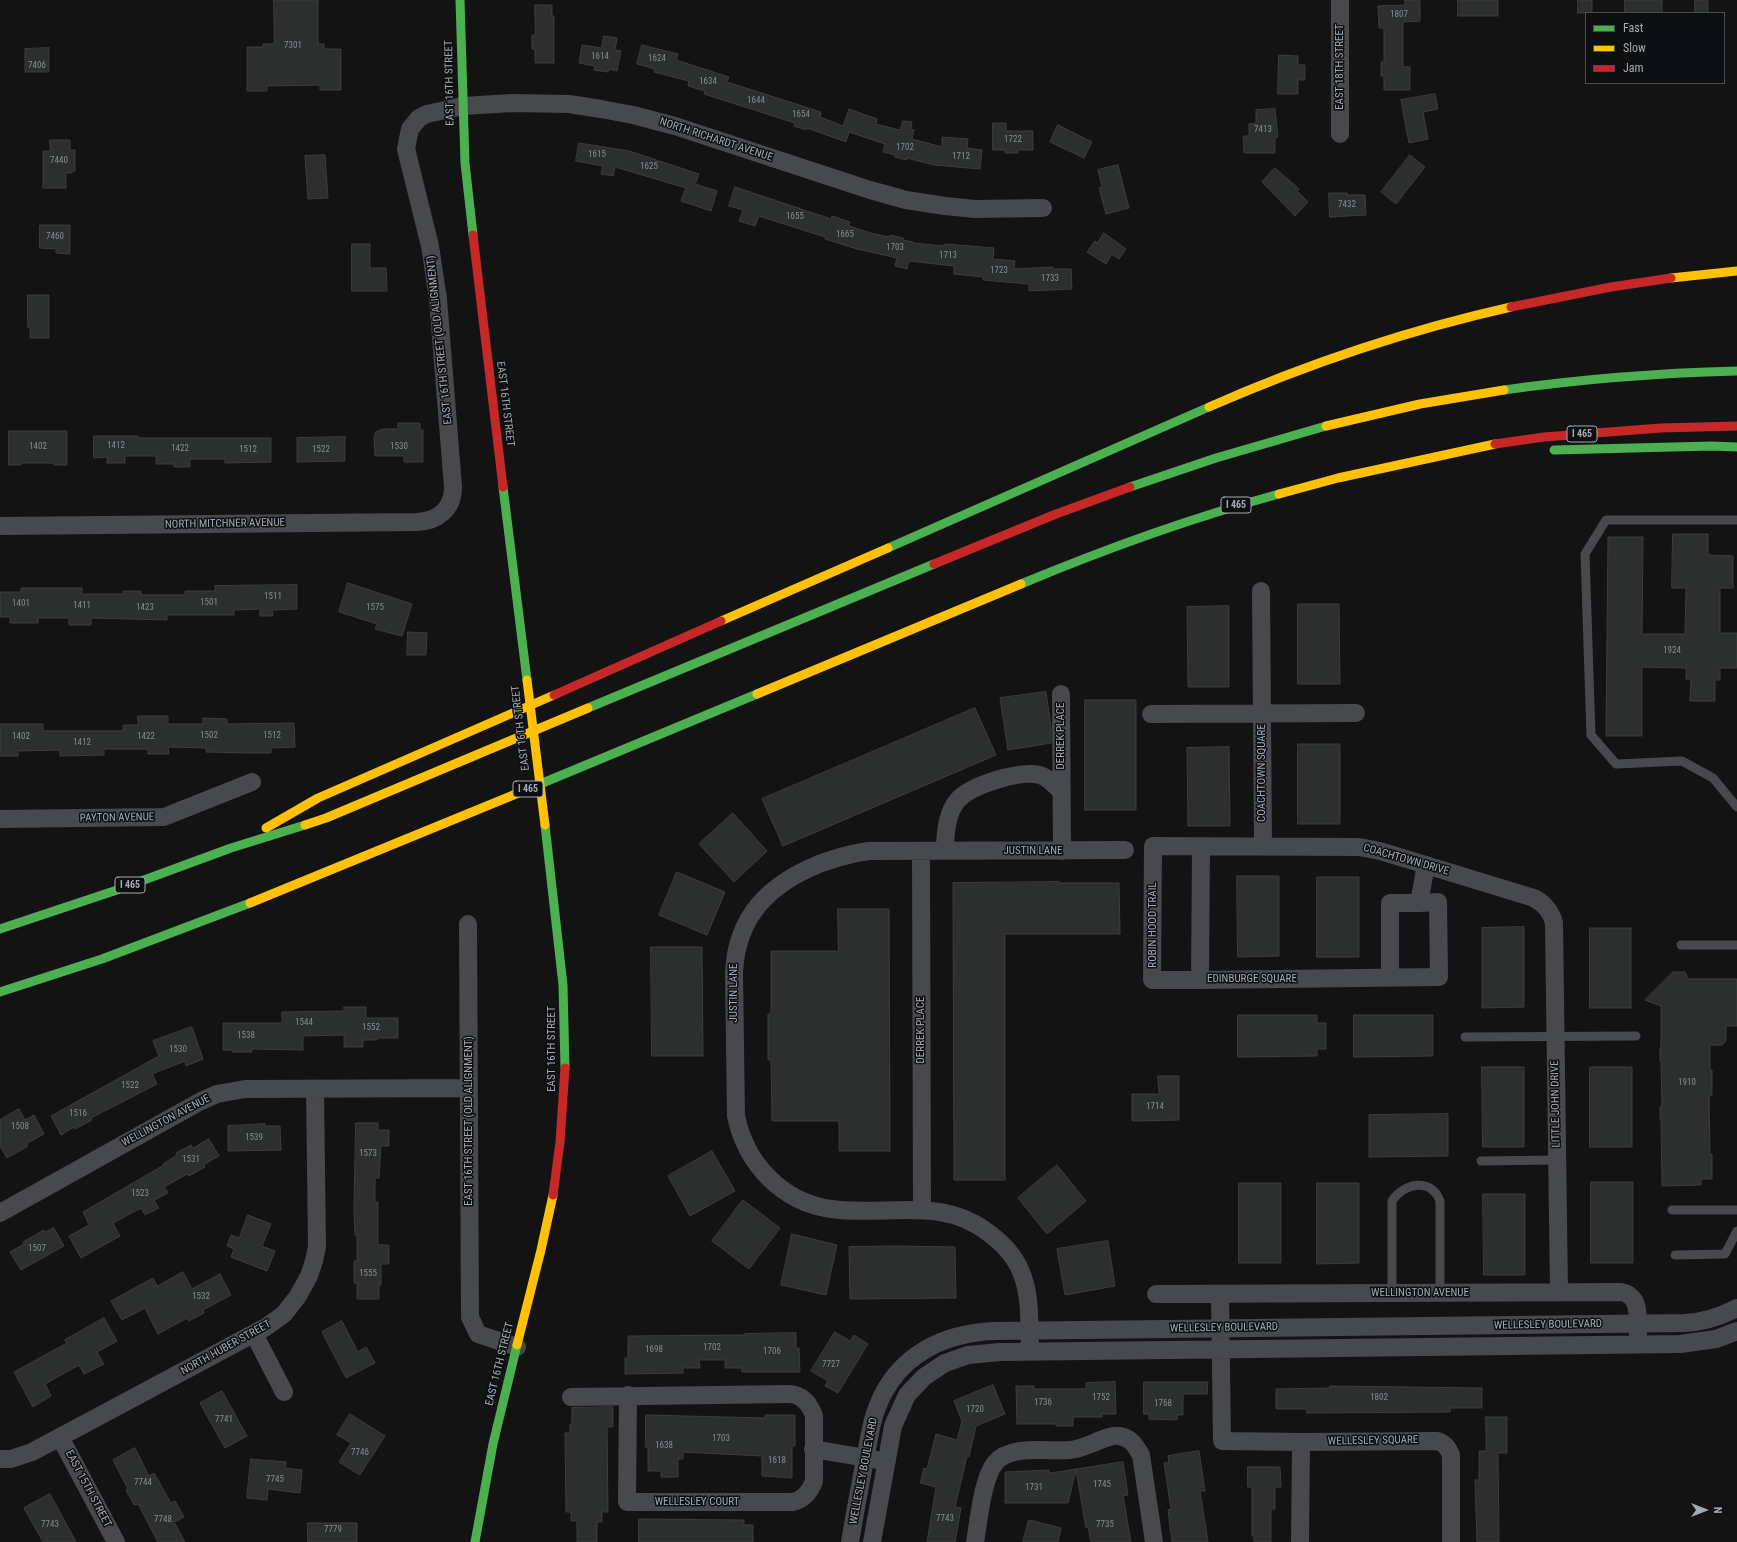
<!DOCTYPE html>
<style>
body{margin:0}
#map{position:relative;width:1737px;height:1542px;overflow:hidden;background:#131313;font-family:"Roboto Condensed",sans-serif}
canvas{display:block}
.legend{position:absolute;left:1585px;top:12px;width:140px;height:72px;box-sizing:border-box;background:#0d0e0f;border:1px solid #494d51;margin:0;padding:5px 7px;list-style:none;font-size:12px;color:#a3abb5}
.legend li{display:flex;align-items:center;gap:8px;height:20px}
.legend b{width:20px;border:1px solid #494d51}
.north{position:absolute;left:1685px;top:1490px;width:40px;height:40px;-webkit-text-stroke:3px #0d0e0f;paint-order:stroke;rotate:90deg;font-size:11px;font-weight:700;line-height:16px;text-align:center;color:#a3abb5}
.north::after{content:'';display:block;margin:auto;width:14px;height:18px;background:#a3abb5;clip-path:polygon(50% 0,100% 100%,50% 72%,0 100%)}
</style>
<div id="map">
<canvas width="1737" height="1542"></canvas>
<ul class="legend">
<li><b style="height:5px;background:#4caf50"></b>Fast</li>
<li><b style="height:5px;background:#ffc107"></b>Slow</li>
<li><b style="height:5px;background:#c62828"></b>Jam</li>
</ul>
<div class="north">N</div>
</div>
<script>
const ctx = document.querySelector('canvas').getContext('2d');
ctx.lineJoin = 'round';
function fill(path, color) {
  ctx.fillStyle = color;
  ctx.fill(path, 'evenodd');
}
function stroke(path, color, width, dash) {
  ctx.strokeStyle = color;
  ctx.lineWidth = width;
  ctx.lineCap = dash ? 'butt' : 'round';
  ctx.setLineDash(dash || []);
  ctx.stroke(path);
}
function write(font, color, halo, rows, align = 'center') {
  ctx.font = font + ' "Roboto Condensed",sans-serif';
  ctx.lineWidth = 3;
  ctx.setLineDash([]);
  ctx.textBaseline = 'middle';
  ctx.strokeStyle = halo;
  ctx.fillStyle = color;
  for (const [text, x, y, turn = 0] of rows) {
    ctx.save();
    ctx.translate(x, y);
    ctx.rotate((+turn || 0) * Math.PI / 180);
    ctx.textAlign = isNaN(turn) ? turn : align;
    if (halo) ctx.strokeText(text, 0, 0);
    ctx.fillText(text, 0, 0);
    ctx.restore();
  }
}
const building = new Path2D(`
 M274,0H318V44H324V49H341V90H320V85L267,86V91H247V47H263V44H274Z
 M1405,0H1420V21L1403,22V67H1410V90H1384V76H1381V62H1384V28H1379L1378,6L1405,5Z
 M1458,0H1498V16H1458Z
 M1578,0H1592V13H1578Z
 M1625,0H1662V13H1625Z
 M1695,0H1708V13H1695Z
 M535,5H552V16H554V63H535V49H532V35H535Z
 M604,36L617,38L615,50L621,51L617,71L609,69L608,72L594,70L595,66L579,63L582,45L601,48Z
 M642,45L678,54L676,60L729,77L727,82L821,112L820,117L843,126L849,109L877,119L876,124L900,130L903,121L912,122L911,129L914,130L912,139L942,147V137L968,139L967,148L982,150L980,169L934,165L907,158V160L895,157V155L883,152L885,144L849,132L846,142L807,128L806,130L794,126L795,123L704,94L705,91L688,86L689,81L654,72L655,69L637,64Z
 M49,48V72H25V49Z
 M1279,55L1298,56V65H1305V80H1298V94H1278Z
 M1435,94L1438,109L1423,112L1428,139L1409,143L1401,100Z
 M1275,109L1278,137L1275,138V153H1244L1243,136H1249V124L1256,123V110Z
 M993,123H1006V131H1033V150H1018V153H1005V150H993Z
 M1058,125L1092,142L1084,158L1050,142Z
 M50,140H70V150H75V171H72V173H66V188H43V151H50Z
 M579,143L629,151L699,174L695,184L717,191L711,211L681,201L686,188L615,167L613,176L601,174L603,166L576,161Z
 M325,155L328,198L308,199L305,156Z
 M1410,155L1425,167L1396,204L1381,192Z
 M1118,165L1129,208L1106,214L1099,188L1102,187L1098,170Z
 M1275,168L1299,189L1297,191L1308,202L1295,216L1262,182Z
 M735,187L831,219L832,216L850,222L849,226L874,234L889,237L890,235L903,238V240L913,242V243L944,246L945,244L994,248L993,259L1015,261L1014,269L1053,267V269H1071L1072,289L1029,291V284L983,280V277L954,274V266L909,261L907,269L895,266L897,258L857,249L825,239V237L759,216L755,226L739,221L743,210L729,206Z
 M1329,193H1347V195H1365L1366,215L1330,217Z
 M40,225H70V254L56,253V249L40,248Z
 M1104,233L1126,249L1119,259L1112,254L1106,264L1087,252L1095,241L1097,243Z
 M352,244H370V268H386L387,291H352Z
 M28,295H49V338H30V327H28Z
 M398,423H420V430H423V462H404V456H375L374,438L376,432L382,429H398Z
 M9,431H67V465H54V463H21V465H9Z
 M94,436H138V438H271V462L225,463V459H190V467H174V464H156V456H125V463H107V457L94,458Z
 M345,437V461L297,462V438Z
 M1673,534H1708V555L1733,556V588H1720V633H1737V668H1720V680H1715V701H1690L1691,679H1686V668L1642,667V736H1606L1608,537H1643L1642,634H1685L1686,588H1672Z
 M348,583L412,604L402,636L375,629L377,624L339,612Z
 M297,585V609L272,610L273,616H260V609L234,610V615H167V620L91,618V625H69V618H38V623H10V617H0V592H21V588H82V594H123V591H141V595H185V591H215V586Z
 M1298,604H1339L1340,684H1298Z
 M1229,606V687H1188L1187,607Z
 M408,632L427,633L426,655H407Z
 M1046,692L1051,727V743L1008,750L1000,698Z
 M1085,700H1136V810H1085Z
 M975,708L996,755L783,846L762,799Z
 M138,716H168V724H203V718L227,719V724L294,723L295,747L271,748V753H250L206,752V748L168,747L169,754H148V749H104V755L60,756V750L18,751V756H0V724H43V731H123V725H138Z
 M1298,744H1340V824H1298Z
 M1229,747L1230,826H1188L1187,748Z
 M733,813L767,851L734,882L699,844Z
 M677,872L725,892L707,935L659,915Z
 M1237,876H1279V956L1238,957Z
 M1317,877H1359V957H1317Z
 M1059,882V883H1119L1120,934H1005V1180H954L953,883Z
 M838,909H889L890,1151H839V1121H772L771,1060H768V1014H771V951H838Z
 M1524,927V1007L1482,1008V928Z
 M1590,928H1631V1008H1590Z
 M651,947H702L703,1056H652Z
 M1673,972H1685L1688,979H1737V1026H1726V1041L1722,1045H1710V1070H1712V1095H1709L1710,1154H1712V1179H1701V1185L1662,1186L1661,1120L1660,1119V1107L1662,1105L1661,1062L1660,1061V1048L1661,1047V1006L1645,1000Z
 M344,1007H366V1018H398V1038H377V1040H363V1047H344V1035L303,1036V1050L252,1049V1052H232V1050H223V1023H282V1012L344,1011Z
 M1238,1015H1317V1023H1326V1049H1317V1056L1238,1057Z
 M1354,1015H1433V1056L1354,1057Z
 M192,1027L203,1059L186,1066L185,1061L152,1074L157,1084L91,1118L92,1120L75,1129L74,1127L61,1135L51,1116L159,1056L153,1041Z
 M1482,1067H1524V1147H1483Z
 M1590,1067H1632V1147H1590Z
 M1158,1076H1179V1120L1132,1121V1094H1159Z
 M19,1109L25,1120L34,1115L44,1134L26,1144L28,1146L7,1158L0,1146V1120Z
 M1448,1114V1156L1369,1157V1115Z
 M356,1123H378V1130H389V1146H381L379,1178H375V1202H378V1245H389V1264H381V1285H379V1299H357V1283H354V1261H357V1235H355L354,1213Z
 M265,1124V1126H280L281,1150L228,1151V1126Z
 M209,1139L219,1156L203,1165L205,1167L189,1176L187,1174L164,1187L168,1193L154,1200L159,1208L145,1215L141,1208L113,1223L120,1236L81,1258L69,1236L89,1225L83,1212L164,1165L163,1164L177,1155L176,1153L191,1145L193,1148Z
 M712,1151L735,1191L690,1216L668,1176Z
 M1057,1165L1086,1201L1047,1234L1018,1198Z
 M1591,1182H1633V1263H1591Z
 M1239,1183H1281V1263H1239Z
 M1317,1183H1359V1263L1317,1264Z
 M1483,1194H1525V1275H1484Z
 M743,1200L780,1228L749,1269L712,1241Z
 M248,1215L271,1224L262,1246L275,1251L267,1271L231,1257L234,1249L227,1246L231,1235L239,1238Z
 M54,1228L64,1246L21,1270L10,1252L24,1244L23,1242L44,1230L45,1232Z
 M792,1234L837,1245L826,1295L781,1285Z
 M1108,1241L1115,1286L1065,1295L1057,1249Z
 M895,1246L955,1247L956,1298L850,1299L849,1247Z
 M183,1272L192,1289L220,1274L231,1295L203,1310L204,1313L189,1321L187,1318L158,1334L145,1308L122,1320L111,1301L153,1278L157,1286Z
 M104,1318L117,1341L97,1352L104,1364L84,1374L79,1365L45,1384L51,1396L33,1407L14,1372L67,1343L65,1340Z
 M342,1321L358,1352L366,1347L375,1363L346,1378L322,1332Z
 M835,1332L850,1341L854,1335L868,1344L838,1393L825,1386L828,1381L811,1371Z
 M796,1333V1348H799L800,1372H742V1368H725V1360H699L700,1368H683V1373L625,1374V1358H628V1336L745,1335V1334Z
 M1115,1382L1116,1414H1102V1417H1073V1426H1056V1424H1017L1016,1386H1034V1389H1086V1383Z
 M1144,1382H1208L1207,1394H1183V1415H1177V1420L1149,1419V1414H1144Z
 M993,1385L1005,1414L976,1426L969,1457L967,1456L955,1507L961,1508L955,1542H927L936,1487L920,1483L924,1468L927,1469L936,1434L957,1440L962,1421L954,1401Z
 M1330,1386L1482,1388V1408H1450V1412L1307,1413V1409H1276V1389L1329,1388Z
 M222,1391L247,1436L225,1448L200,1403Z
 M613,1407V1427H607L608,1512H602V1522H597V1542H577V1521H571V1512H566L565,1433H570V1424H572V1408Z
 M350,1414L385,1436L360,1475L339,1462L351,1443L337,1435Z
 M646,1415L765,1418V1415H795V1446H792V1478L762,1476V1456L683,1452V1459H678V1477H661V1471H648V1447H646Z
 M1486,1417H1507V1453H1498L1499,1542H1477L1475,1480H1479V1451H1486Z
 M135,1448L149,1476L154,1473L171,1503L175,1501L184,1517L174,1522L185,1542H158L138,1504L134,1505L126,1490L128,1489L113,1460Z
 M1199,1451L1205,1491H1200L1208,1542H1172L1168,1510L1171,1509L1164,1463L1169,1462L1168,1456Z
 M251,1459L286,1462L285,1468L302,1470L300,1493L268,1489L267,1500L247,1498Z
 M1123,1462L1128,1495L1123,1496L1131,1542H1091L1088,1527L1086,1528L1076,1470L1068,1503H1005V1472L1049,1470V1473Z
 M1248,1467H1280L1281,1487H1275V1509H1271V1542H1254V1536H1252V1487H1248Z
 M50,1494L76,1542H43L24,1508Z
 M639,1519L744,1520V1525H753V1542H639Z
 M1029,1520L1061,1528L1058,1542H1023Z
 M308,1523H357V1542H308Z`);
fill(building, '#2d2e2e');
stroke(building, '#3b3d3f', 1);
stroke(new Path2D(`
 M1737,520H1606L1585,554L1591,735L1616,764L1682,761L1713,778L1737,807
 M1681,945H1737
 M1465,1037L1636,1036
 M1481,1161L1557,1160
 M1672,1210H1737
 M1675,1255L1725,1254L1737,1231
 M1392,1293V1201C1404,1183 1431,1177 1440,1201V1293`), '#47494c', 9);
stroke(new Path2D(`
 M1340,134V0
 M0,526L417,522C438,521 453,509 453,487L438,299L430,246L406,149L410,129L419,118L427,114L463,106L512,103L569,104L601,109L633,115L675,126L870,190L906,200L945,206L975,209L1043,208
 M1261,591L1263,846
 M1061,694L1062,851
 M1151,714L1356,713
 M0,819L164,817L252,782
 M1201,846L1200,980L1439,977L1438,902L1419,903L1426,865
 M921,851L922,1209
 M945,851C945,836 947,813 957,801C970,785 1020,770 1040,775C1048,777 1055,786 1062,792
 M468,924L470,1317L478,1334L517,1347
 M1390,978V903H1419
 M1200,980H1152L1153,846L1359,847L1380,851L1534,898C1545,904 1551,911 1554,923L1559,1292
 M0,1213L201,1101L217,1094L245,1089L468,1088
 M1156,1294L1621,1292C1642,1296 1637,1319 1638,1336
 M1220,1294L1222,1441L1301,1442L1437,1441C1445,1443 1448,1448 1451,1455V1542
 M254,1334L284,1392
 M1030,1352C1029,1327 1031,1300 1023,1277C1017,1259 1005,1245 990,1234C941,1195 887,1217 831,1209C782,1202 746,1164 736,1116L734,974C736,917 768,885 819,864C836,858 851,853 869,851L1125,850
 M571,1397L788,1394C802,1394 810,1404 814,1416V1481C810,1492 804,1500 792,1502H627L628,1395
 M60,1437L116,1542
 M813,1449L878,1460
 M0,1459H11L32,1452L266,1327L284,1314L298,1296L309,1276L314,1261L317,1247L315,1089
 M850,1542C855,1513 860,1484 866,1455C869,1438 871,1421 878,1405C898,1355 944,1333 994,1331L1685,1323C1704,1322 1720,1317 1737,1308
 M872,1542L893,1426L907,1395L924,1377L945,1363L968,1355L1000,1352L1680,1344L1716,1339L1737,1331
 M975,1542C979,1520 982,1480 995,1463C1010,1444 1049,1452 1070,1450C1086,1449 1107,1434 1119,1436C1132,1438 1135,1446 1141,1455L1154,1542
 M1300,1542L1301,1442`), '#47494c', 18);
stroke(new Path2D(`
 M460,0L465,163L473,235
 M1504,390C1581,379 1659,373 1737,371
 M1554,450L1712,446L1737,447
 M503,487L527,680
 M1130,487L1216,458L1326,426
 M888,548L1209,407
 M1021,584C1105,549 1191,518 1279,494
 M588,708L934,564
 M533,787L757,694
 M545,825L563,985L565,1068
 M0,929L114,891L231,848L305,825
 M0,992L102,959L250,903
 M475,1542L493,1444L517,1345`), '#4caf50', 9);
stroke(new Path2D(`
 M1671,278L1737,271
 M1209,407C1307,364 1408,330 1511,307
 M1326,426L1420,404L1504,390
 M1279,494L1338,478L1495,444
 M721,621L888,548
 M757,694L1021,584
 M305,825L326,818L588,708
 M266,828L318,798L554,695
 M250,903L533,787
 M517,1345L541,1250L553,1195`), '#ffc107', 9);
stroke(new Path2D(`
 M473,235L503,487
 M1511,307L1611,287L1671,278
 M1495,444L1544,437L1661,428L1737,426
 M934,564L1056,514L1130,487
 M554,695L721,621
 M553,1195L560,1142L565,1068`), '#c62828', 9);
stroke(new Path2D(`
 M527,680L545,825`), '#ffc107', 9);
write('9px', '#868c93', null, [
 ["1807",1399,15],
 ["7301",293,46],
 ["1614",600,57],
 ["1624",657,59],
 ["7406",37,66],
 ["1634",708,82],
 ["1644",756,101],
 ["1654",801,115],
 ["7413",1263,130],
 ["1722",1013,140],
 ["1702",905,148],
 ["1615",597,155],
 ["1712",961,157],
 ["7440",59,161],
 ["1625",649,167],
 ["7432",1347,205],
 ["1655",795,217],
 ["1665",845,235],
 ["7460",55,237],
 ["1703",895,248],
 ["1713",948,256],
 ["1723",999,271],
 ["1733",1050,279],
 ["1412",116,446],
 ["1402",38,447],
 ["1530",399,447],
 ["1422",180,449],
 ["1512",248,450],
 ["1522",321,450],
 ["1511",273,597],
 ["1501",209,603],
 ["1401",21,604],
 ["1411",82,606],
 ["1423",145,608],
 ["1575",375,608],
 ["1924",1672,651],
 ["1502",209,736],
 ["1512",272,736],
 ["1402",21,737],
 ["1422",146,737],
 ["1412",82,743],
 ["1544",304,1023],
 ["1552",371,1028],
 ["1538",246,1036],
 ["1530",178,1050],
 ["1910",1687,1083],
 ["1522",130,1086],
 ["1714",1155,1107],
 ["1516",78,1114],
 ["1508",20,1127],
 ["1539",254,1138],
 ["1573",368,1154],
 ["1531",191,1160],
 ["1523",140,1194],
 ["1507",37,1249],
 ["1555",368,1274],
 ["1532",201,1297],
 ["1702",712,1348],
 ["1698",654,1350],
 ["1706",772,1352],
 ["7727",831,1365],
 ["1752",1101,1398],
 ["1802",1379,1398],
 ["1736",1043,1403],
 ["1768",1163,1404],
 ["1720",975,1410],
 ["7741",224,1420],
 ["1703",721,1439],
 ["1638",664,1446],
 ["7746",360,1453],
 ["1618",777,1461],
 ["7745",275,1480],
 ["7744",143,1483],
 ["1745",1102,1485],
 ["1731",1034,1488],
 ["7743",945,1519],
 ["7748",163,1520],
 ["7743",50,1525],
 ["7735",1105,1525],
 ["7779",333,1530]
]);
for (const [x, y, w] of [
 [1582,434,30],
 [1236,505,30],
 [528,789,30],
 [130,885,30]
]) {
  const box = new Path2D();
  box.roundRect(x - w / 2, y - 8, w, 16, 3);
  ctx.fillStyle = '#0d0e0f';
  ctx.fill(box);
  stroke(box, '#a3abb5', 1);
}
write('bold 10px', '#a3abb5', null, [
 ["I 465",1582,434],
 ["I 465",1236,505],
 ["I 465",528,789],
 ["I 465",130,885]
]);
write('11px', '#a3abb5', '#0d0e0f', [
 ["EAST 18TH STREET",1340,67,-90],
 ["EAST 16TH STREET",450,83,-91],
 ["NORTH RICHARDT AVENUE",716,140,18],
 ["EAST 16TH STREET (OLD ALIGNMENT)",440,340,-96],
 ["EAST 16TH STREET",505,404,83],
 ["NORTH MITCHNER AVENUE",225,524,-1],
 ["EAST 16TH STREET",521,728,-97],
 ["DERREK PLACE",1061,736,-90],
 ["COACHTOWN SQUARE",1262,773,-90],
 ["PAYTON AVENUE",117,818,-1],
 ["JUSTIN LANE",1033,851],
 ["COACHTOWN DRIVE",1406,860,16],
 ["ROBIN HOOD TRAIL",1153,925,-90],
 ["EDINBURGE SQUARE",1252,979],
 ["JUSTIN LANE",734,993,-90],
 ["DERREK PLACE",921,1030,-90],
 ["EAST 16TH STREET",552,1049,-90],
 ["LITTLE JOHN DRIVE",1556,1104,-91],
 ["WELLINGTON AVENUE",166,1121,-28],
 ["EAST 16TH STREET (OLD ALIGNMENT)",469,1121,-90],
 ["WELLINGTON AVENUE",1420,1293],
 ["WELLESLEY BOULEVARD",1548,1325,-1],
 ["WELLESLEY BOULEVARD",1224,1328,-1],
 ["NORTH HUBER STREET",226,1348,-29],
 ["EAST 16TH STREET",500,1364,-76],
 ["WELLESLEY SQUARE",1373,1441,-1],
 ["WELLESLEY BOULEVARD",864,1471,-79],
 ["EAST 15TH STREET",88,1489,62],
 ["WELLESLEY COURT",697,1502]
]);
</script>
